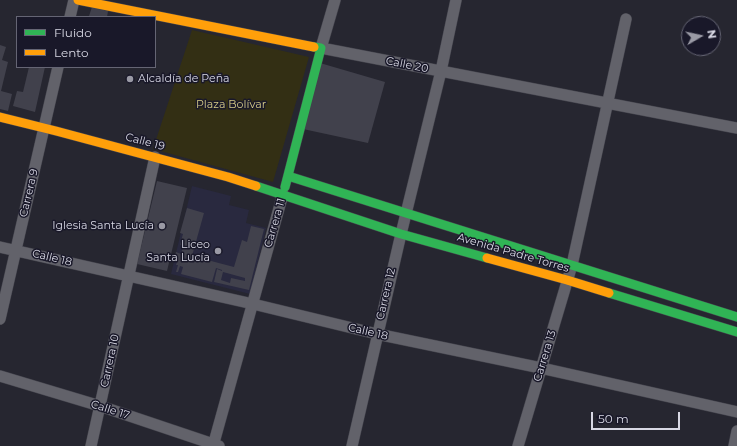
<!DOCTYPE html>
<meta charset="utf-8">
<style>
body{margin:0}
#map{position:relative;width:737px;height:446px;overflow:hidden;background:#262630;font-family:Montserrat,sans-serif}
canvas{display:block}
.legend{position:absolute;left:16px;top:16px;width:140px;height:52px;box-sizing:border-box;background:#191829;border:1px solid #656574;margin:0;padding:5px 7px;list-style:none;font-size:12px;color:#d8d8e4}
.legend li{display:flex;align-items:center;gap:8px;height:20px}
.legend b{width:20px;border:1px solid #656574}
.north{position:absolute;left:681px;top:16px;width:40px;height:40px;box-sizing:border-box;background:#191829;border:1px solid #656574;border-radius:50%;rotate:81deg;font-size:11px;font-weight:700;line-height:16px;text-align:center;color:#d8d8e4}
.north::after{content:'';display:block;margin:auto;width:14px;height:18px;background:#9a9aa5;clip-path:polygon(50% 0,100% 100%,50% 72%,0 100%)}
.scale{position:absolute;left:591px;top:412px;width:89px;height:18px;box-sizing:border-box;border:2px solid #d8d8e4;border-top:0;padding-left:5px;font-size:12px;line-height:14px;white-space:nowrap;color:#d8d8e4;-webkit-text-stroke:3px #191829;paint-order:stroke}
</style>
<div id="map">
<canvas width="737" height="446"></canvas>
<ul class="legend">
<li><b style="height:5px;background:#30b455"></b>Fluido</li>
<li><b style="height:5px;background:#ff9f0a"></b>Lento</li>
</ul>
<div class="north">N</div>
<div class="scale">50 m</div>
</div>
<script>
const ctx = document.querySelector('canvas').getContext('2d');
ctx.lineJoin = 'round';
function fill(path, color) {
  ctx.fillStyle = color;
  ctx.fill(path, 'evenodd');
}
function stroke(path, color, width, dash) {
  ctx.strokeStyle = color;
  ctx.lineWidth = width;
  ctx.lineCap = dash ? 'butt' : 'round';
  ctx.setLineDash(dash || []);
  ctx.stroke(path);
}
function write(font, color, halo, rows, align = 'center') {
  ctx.font = font + ' Montserrat,sans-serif';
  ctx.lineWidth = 3;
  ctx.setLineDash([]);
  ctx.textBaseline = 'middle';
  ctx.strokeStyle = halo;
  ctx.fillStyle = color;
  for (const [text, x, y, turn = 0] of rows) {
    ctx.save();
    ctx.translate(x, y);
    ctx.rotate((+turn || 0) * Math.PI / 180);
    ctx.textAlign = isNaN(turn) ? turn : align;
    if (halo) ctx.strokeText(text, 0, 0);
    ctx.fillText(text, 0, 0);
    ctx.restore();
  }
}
fill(new Path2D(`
 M192,186L231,196L229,205L249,210L246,223L266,228L250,294L171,274Z`), '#29293f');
fill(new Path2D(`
 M192,30L309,57L273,182L153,149Z`), '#332f14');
fill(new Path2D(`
 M92,7L108,11L107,17L89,16Z
 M0,45L6,47L2,60L8,62L1,91L12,94L8,111L0,109Z
 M320,63L385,82L368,143L303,129Z
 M29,67H45L35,112L13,106L17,91L23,92Z
 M157,181L187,188L167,271L137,264Z
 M187,208L204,213L192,256L234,267L242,240L247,242L251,226L264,229L249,290L214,282L217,269L222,271V270L216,268L212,282L181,274L183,267L180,266L178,272H176L178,265H176L178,259L174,258L176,252L181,254L183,246L180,245L183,234L180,233ZM223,272L245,278V281L231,278L230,283L221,280Z`), '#41414c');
const street = new Path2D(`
 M335,0L321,48L737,128
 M70,17L74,0
 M0,247L253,304L377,334L541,368L737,412
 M0,319L58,67
 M0,376L100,406L219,446
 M91,446L155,157
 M213,446L283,194
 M352,446L401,234L441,71L456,0
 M518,446L572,265L626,19
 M734,446L737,431`);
const fast = new Path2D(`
 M288,176L737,317
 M256,186L401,234L487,258
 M285,187L321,48L314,47
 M609,293L737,332`);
const slow = new Path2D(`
 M78,0L314,47
 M0,117L56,131L228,177L256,186
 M487,258L567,280L609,293`);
stroke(street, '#44444d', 12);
stroke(fast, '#44444d', 10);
stroke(slow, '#44444d', 10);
stroke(street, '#62626a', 11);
stroke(fast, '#30b455', 9);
stroke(slow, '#ff9f0a', 9);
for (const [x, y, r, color] of [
 [130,79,4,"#9a9aa5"],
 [162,226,4,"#9a9aa5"],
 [218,251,4,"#9a9aa5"]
]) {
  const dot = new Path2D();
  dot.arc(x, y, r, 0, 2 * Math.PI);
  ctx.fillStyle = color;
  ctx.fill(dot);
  stroke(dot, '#191829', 1.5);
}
write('11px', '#d8d8e4', '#191829', [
 ["Calle 20",407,65,11],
 ["Calle 19",145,142,15],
 ["Carrera 9",29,193,-77],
 ["Carrera 11",275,223,-74],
 ["Avenida Padre Torres",513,253,16],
 ["Calle 18",52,258,13],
 ["Carrera 12",386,294,-77],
 ["Calle 18",368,332,13],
 ["Carrera 13",545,356,-73],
 ["Carrera 10",110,361,-78],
 ["Calle 17",110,410,18]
]);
write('11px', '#d8d8e4', '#191829', [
 ["Alcaldía de Peña",138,79,"left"],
 ["Iglesia Santa Lucía",154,226],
 ["Liceo",210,245],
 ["Santa Lucía",210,258]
], 'right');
write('11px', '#d6cb86', '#191829', [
 ["Plaza Bolívar",231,105]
]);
</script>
